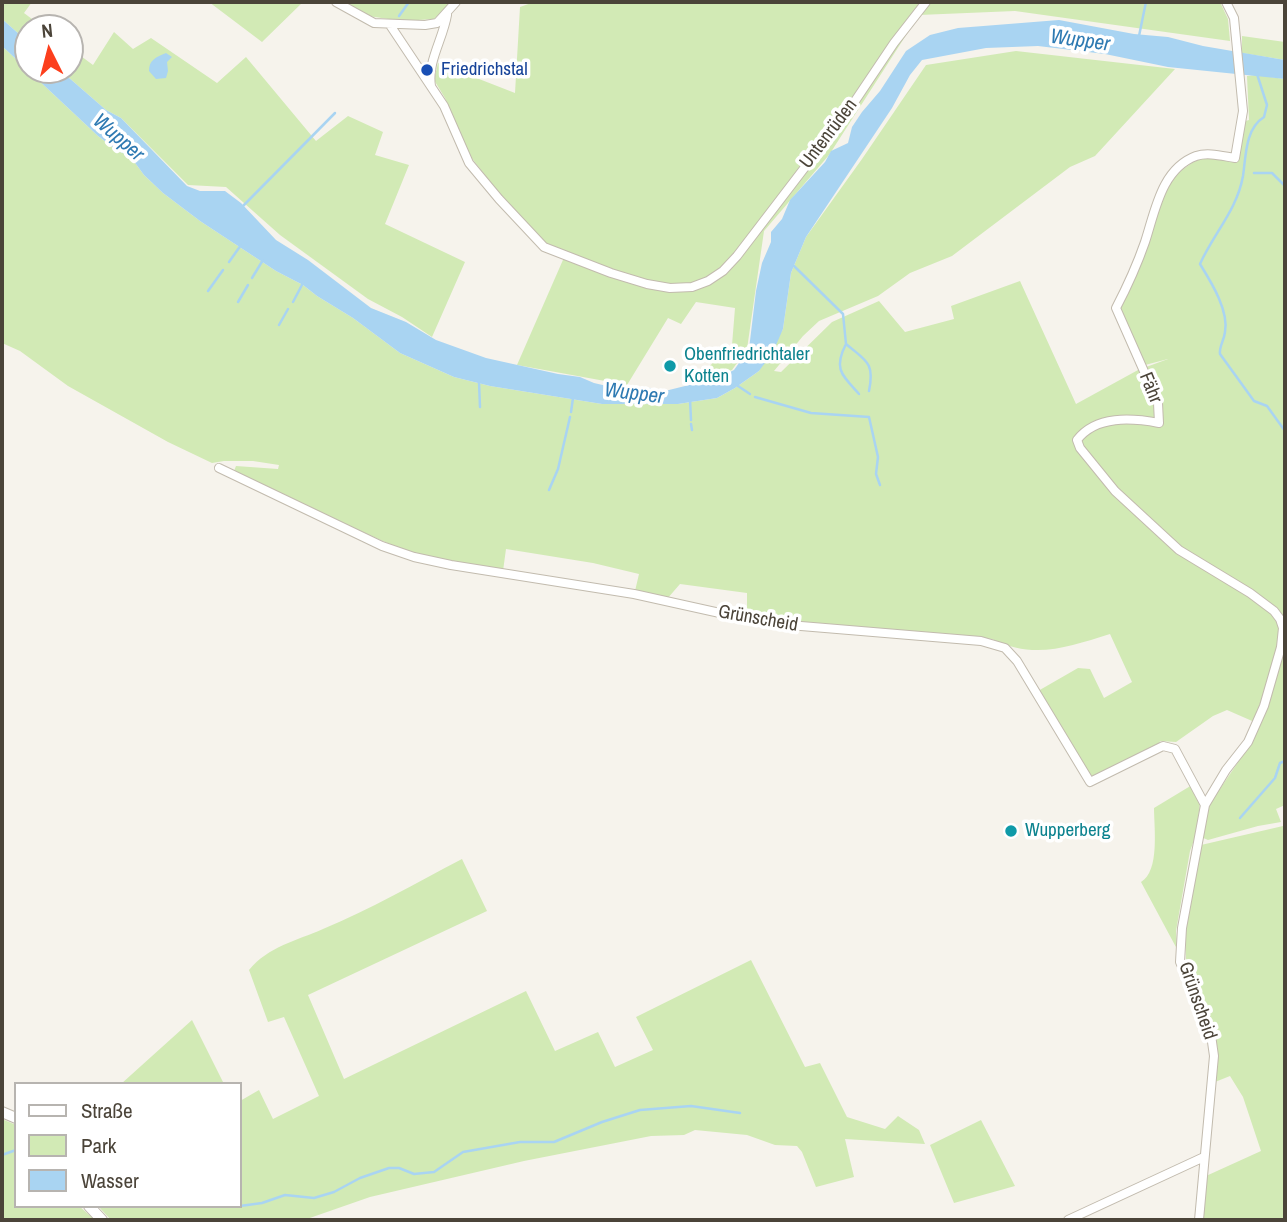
<!DOCTYPE html>
<meta charset="utf-8">
<style>
body{margin:0}
#map{position:relative;width:1287px;height:1222px;overflow:hidden;background:#f6f3ec;font-family:"Archivo Narrow",sans-serif}
canvas{display:block}
.frame{position:absolute;inset:0;border:4px solid #4b4439;pointer-events:none}
.legend{position:absolute;left:14px;top:1082px;width:228px;height:126px;box-sizing:border-box;background:#fff;border:2px solid #b7b4b0;margin:0;padding:9px 12px;list-style:none;font-size:21px;color:#4b4439}
.legend li{display:flex;align-items:center;gap:14px;height:35px}
.legend b{width:35px;border:2px solid #b7b4b0}
.north{position:absolute;left:14px;top:14px;width:70px;height:70px;box-sizing:border-box;background:#fff;border:2px solid #b7b4b0;border-radius:50%;rotate:354deg;font-size:19px;font-weight:700;line-height:28px;text-align:center;color:#4b4439}
.north::after{content:'';display:block;margin:auto;width:24px;height:32px;background:#fc3f1d;clip-path:polygon(50% 0,100% 100%,50% 72%,0 100%)}
</style>
<div id="map">
<canvas width="1287" height="1222"></canvas>
<div class="frame"></div>
<ul class="legend">
<li><b style="height:9px;background:#fff"></b>Straße</li>
<li><b style="height:19px;background:#d2eab5"></b>Park</li>
<li><b style="height:19px;background:#a9d4f2"></b>Wasser</li>
</ul>
<div class="north">N</div>
</div>
<script>
const ctx = document.querySelector('canvas').getContext('2d');
ctx.lineJoin = 'round';
function fill(path, color) {
  ctx.fillStyle = color;
  ctx.fill(path, 'evenodd');
}
function stroke(path, color, width, dash) {
  ctx.strokeStyle = color;
  ctx.lineWidth = width;
  ctx.lineCap = dash ? 'butt' : 'round';
  ctx.setLineDash(dash || []);
  ctx.stroke(path);
}
function write(font, color, halo, rows, align = 'center') {
  ctx.font = font + ' "Archivo Narrow",sans-serif';
  ctx.lineWidth = 7;
  ctx.setLineDash([]);
  ctx.textBaseline = 'middle';
  ctx.strokeStyle = halo;
  ctx.fillStyle = color;
  for (const [text, x, y, turn = 0] of rows) {
    ctx.save();
    ctx.translate(x, y);
    ctx.rotate((+turn || 0) * Math.PI / 180);
    ctx.textAlign = isNaN(turn) ? turn : align;
    if (halo) ctx.strokeText(text, 0, 0);
    ctx.fillText(text, 0, 0);
    ctx.restore();
  }
}
fill(new Path2D(`
 M2,2H32L24,13L44,28H28V42L2,19Z
 M209,2H303L262,42Z
 M344,2H452L434,19L402,21L368,16Z
 M534,2H924L919,14L930,2H1220L1228,19L1230,41L1015,11L919,15L829,155L764,231L747,349L732,370L704,381L698,377L732,345L735,308L696,302L681,324L668,318L627,385L517,365L566,253L544,244L509,206L467,152L445,98L434,80L438,63L515,93L520,7Z
 M114,32L133,49L151,38L217,83L246,57L316,141L348,116L383,132L375,155L409,165L385,224L465,262L432,337L402,317L368,299L280,235L226,187L188,185L121,118L106,110L60,70H70V48L93,65Z
 M1242,36L1285,42V60L1242,53Z
 M2,46L98,136L118,151L130,156L144,175L163,193L200,221L276,271L303,285L317,296L353,318L400,353L454,377L490,386L602,404H678L717,398L735,388L759,371L783,329L791,273L806,237L862,159L926,65L1016,51L1175,69L1095,156L1070,167L952,256L910,273L878,296L819,321L803,336L774,371L781,372L832,322L879,301L905,332L954,319L951,306L1020,281L1076,404L1138,370L1168,359L1145,365L1119,307L1171,178L1196,160L1210,157L1236,159L1245,121L1249,120L1247,76L1256,75L1285,79V805L1276,809L1281,822L1258,826L1208,840L1201,837L1209,805L1249,746L1259,724L1227,710L1213,716L1176,742L1160,741L1159,745L1093,777L1089,776L1038,691L1078,668L1090,669L1104,698L1132,682L1110,634C1068,647 1034,660 992,639L787,622L747,610V593L680,584L667,599L635,591L639,574L593,563L506,549L503,571L414,555L265,488L234,471L236,466L278,469L279,465L253,461H224L212,463L168,442L68,386L20,351L2,343Z
 M1192,785L1200,803L1196,835L1190,851L1176,931L1177,949L1141,882C1160,871 1154,828 1154,808Z
 M1283,826L1285,832V1220H1203L1206,1176L1261,1151L1243,1097L1230,1076L1215,1082L1218,1052L1214,1027L1186,961L1185,934L1201,845Z
 M462,859L487,911L308,995L344,1079L526,991L555,1051L598,1032L615,1067L653,1050L636,1017L751,960L805,1067L820,1063L847,1117L885,1129L898,1116L919,1130L925,1144L845,1139L854,1177L816,1187L802,1152L797,1146L775,1145L747,1135L695,1130L684,1135L651,1136L524,1161L370,1197L304,1220H111L98,1206H240V1101L259,1090L273,1119L319,1096L284,1017L268,1022L249,970C269,946 296,941 323,929C371,909 416,883 462,859Z
 M192,1020L224,1084H121Z
 M2,1119L16,1125V1206H79L95,1220H2Z
 M981,1120L1015,1186L954,1203L930,1145Z`), '#d2eab5');
fill(new Path2D(`
 M2,19L28,42V70H60L106,110L121,118L187,186L200,191H225L241,203L276,240L308,260L371,308L406,322L436,340L486,358L558,374L580,377L594,383L624,390L650,388L665,391L689,385L706,384L734,370L749,349L756,291L762,263L771,242V232L782,219L790,200L825,162L831,151L848,143L852,127L862,112L880,91L906,51L930,35L958,28L1059,20L1134,34L1168,37L1203,46L1285,60V79L1168,67L1105,54L1038,46L986,48L922,60L910,75L892,108L806,237L791,273L783,329L773,352L759,371L735,388L717,398L678,404H602L490,386L454,377L400,353L353,318L317,296L303,285L276,271L200,221L163,193L144,175L130,156L118,151L98,136L2,46Z
 M166,53L172,57L167,62L168,71L166,78L156,79L149,71C149,60 156,57 166,53Z`), '#a9d4f2');
stroke(new Path2D(`
 M399,16L409,2
 M1139,36L1146,2
 M1257,74L1267,105L1264,117C1245,129 1246,156 1243,176C1237,210 1214,233 1200,264C1211,282 1229,310 1225,332C1224,341 1219,346 1220,354L1254,401L1267,406L1285,431
 M1254,173H1272L1285,186
 M241,208L335,113
 M229,262L241,245
 M794,266L843,314L846,344C866,361 875,362 869,391
 M252,278L263,260
 M208,291L223,270
 M238,302L248,285
 M293,302L303,283
 M279,325L288,309
 M846,344C833,369 842,375 859,394
 M479,382L480,407
 M738,386L750,394
 M755,397L811,413L869,417L878,457L876,474L880,485
 M690,399L691,420
 M571,412L573,398
 M691,424L692,430
 M549,490L558,469L570,417
 M1240,818L1275,778L1280,763L1285,761
 M2,1155L16,1150
 M240,1206L262,1203L285,1195L314,1198L334,1192L360,1178L389,1168H399L414,1174L434,1172L463,1152L520,1142H554L602,1122L640,1110L691,1106L740,1113`), '#a9d4f2', 2.5);
const minor = new Path2D(`
 M336,2L374,23L425,25L437,23L456,2
 M390,25L444,106L469,163L499,199L544,247L611,273L647,284L670,288L692,287L708,281L723,271L737,256L851,107L894,43L926,2
 M431,86C427,62 443,39 447,15
 M219,468L382,546L414,557L451,565L634,594L765,623L981,641L1005,648L1017,661L1090,782L1163,746L1175,749L1205,805
 M1068,1220L1204,1157
 M1199,1220L1214,1056L1210,1028L1180,962L1182,928L1205,805L1226,770L1248,742L1264,706L1281,647L1283,628L1280,619L1274,611L1250,593L1179,550L1115,491L1080,448L1077,440C1096,415 1132,418 1159,423L1158,403L1116,308C1127,287 1137,265 1145,242C1155,212 1161,169 1196,156C1208,152 1222,156 1235,158L1243,111L1234,18L1226,2`);
const tertiary = new Path2D(`
 M2,1112L16,1118
 M89,1206L102,1220`);
stroke(minor, '#c2bbae', 10);
stroke(tertiary, '#c2bbae', 12);
stroke(minor, '#fff', 8);
stroke(tertiary, '#fff', 10);
for (const [x, y, r, color] of [
 [427,70,7,"#1a4fb4"],
 [670,366,7,"#0f9aa8"],
 [1011,831,7,"#0f9aa8"]
]) {
  const dot = new Path2D();
  dot.arc(x, y, r, 0, 2 * Math.PI);
  ctx.fillStyle = color;
  ctx.fill(dot);
  stroke(dot, '#fff', 2.5);
}
write('19px', '#164399', '#fff', [
 ["Friedrichstal",441,70]
], 'left');
write('19px', '#4b4439', '#fff', [
 ["Untenrüden",829,134,-53],
 ["Fähr",1150,388,68],
 ["Grünscheid",758,619,10],
 ["Grünscheid",1197,1001,71]
]);
write('19px', '#0d838f', '#fff', [
 ["Obenfriedrichtaler",684,355],
 ["Kotten",684,377],
 ["Wupperberg",1025,831]
], 'left');
write('italic 21px', '#2e7ab2', '#fff', [
 ["Wupper",1080,41,8],
 ["Wupper",118,138,41],
 ["Wupper",634,394,7]
]);
</script>
